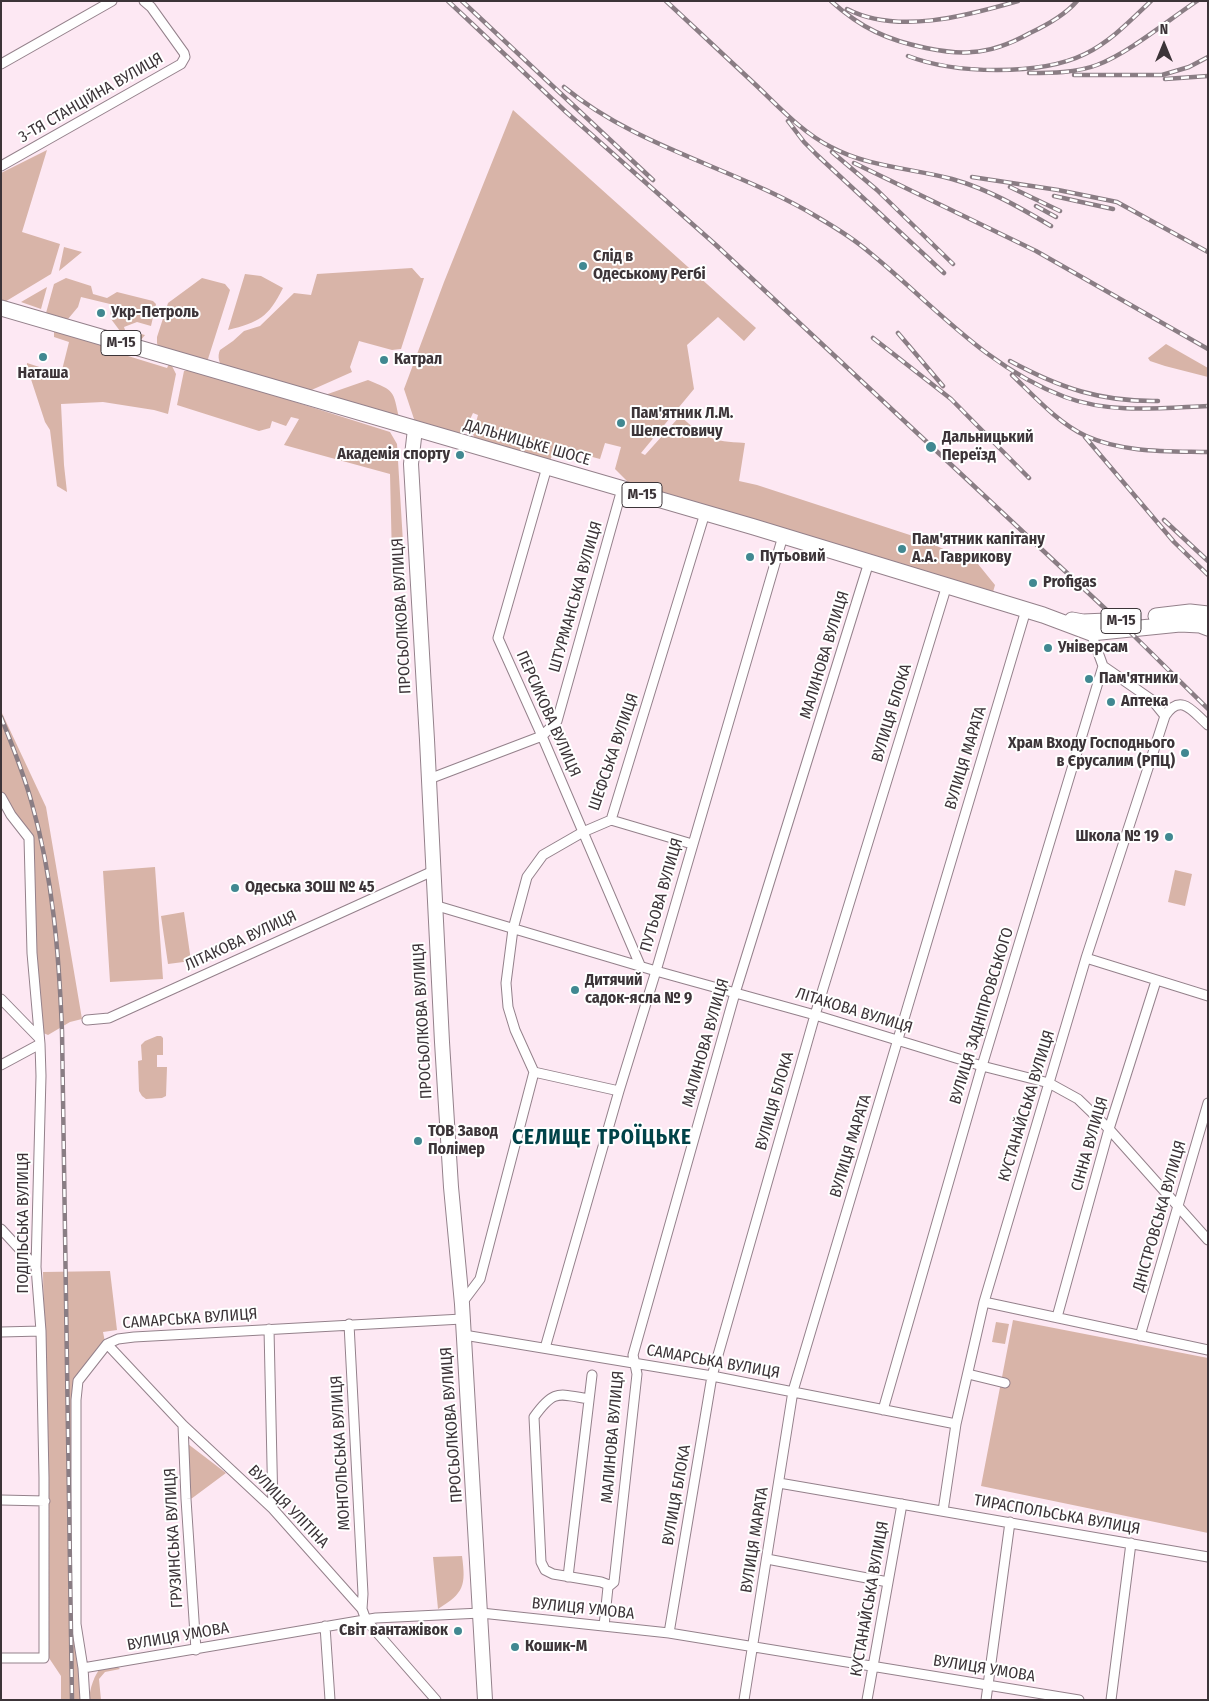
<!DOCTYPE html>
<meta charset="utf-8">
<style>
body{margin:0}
#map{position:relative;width:1209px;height:1701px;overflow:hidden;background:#fde8f3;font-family:"Fira Sans Condensed",sans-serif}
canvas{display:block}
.frame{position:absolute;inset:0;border:2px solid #3c3438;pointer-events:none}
.north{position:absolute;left:1139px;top:20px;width:50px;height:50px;-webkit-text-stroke:4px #fff;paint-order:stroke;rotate:0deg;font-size:14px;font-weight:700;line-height:20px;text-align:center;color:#3c3438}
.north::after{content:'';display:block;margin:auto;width:18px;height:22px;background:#3c3438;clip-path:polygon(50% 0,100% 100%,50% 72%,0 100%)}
</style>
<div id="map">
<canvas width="1209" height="1701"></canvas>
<div class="frame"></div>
<div class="north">N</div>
</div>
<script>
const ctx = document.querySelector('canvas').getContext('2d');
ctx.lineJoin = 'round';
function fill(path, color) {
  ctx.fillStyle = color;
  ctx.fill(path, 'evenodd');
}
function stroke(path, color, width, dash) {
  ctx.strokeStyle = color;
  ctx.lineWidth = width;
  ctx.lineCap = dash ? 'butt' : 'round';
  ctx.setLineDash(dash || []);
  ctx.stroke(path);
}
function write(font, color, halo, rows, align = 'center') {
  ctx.font = font + ' "Fira Sans Condensed",sans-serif';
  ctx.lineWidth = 4;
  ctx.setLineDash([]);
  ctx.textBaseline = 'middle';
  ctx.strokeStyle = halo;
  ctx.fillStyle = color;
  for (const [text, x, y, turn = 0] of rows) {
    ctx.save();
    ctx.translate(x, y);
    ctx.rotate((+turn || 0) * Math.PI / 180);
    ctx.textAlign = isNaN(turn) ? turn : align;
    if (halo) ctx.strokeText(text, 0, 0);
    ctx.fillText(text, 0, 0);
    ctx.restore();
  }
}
fill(new Path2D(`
 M513,110L756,328L744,341L718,317L687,345L694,389L641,453L645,455L680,416C706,439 711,441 745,443L739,481L757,485L916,537L978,564L995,585L993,592L631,485L615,469L621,447L605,443L600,459L555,447L550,461L474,438L473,433L478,415L473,413L463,434L415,422L404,389L444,282Z
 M47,150L22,232L60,244L51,274L3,303L1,302V173Z
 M64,247L82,252L59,271Z
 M412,268L421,278H424L401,349L392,350L359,341L350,367L352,372L307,392L224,369C219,363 217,357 220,350L233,341L244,331L260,326L294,293L311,295L317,274Z
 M245,274L261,276L283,288C268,318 259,322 228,330Z
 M66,278L91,286L93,294L107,298L117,292L153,301L156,304L151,326L137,322L124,327L125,330L145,335L140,341L126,339L111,319L110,304L81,297L78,307L68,319L46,313L54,284Z
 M202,278L225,284L230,290L208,359L203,363L159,350L157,343V337L168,303Z
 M47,287L41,309L21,302Z
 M54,325L127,347L128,356L167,368L170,362L176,374L168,414L154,410L103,402L61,404L64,465L67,492L57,486L50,430L45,422L27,367V363L61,374L69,342L54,337Z
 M1166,344L1208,368V377L1165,366L1150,361L1148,358Z
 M191,369L390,432L397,444L404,559H392L390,474L284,445L299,419L291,417L286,426L272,421L270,428L259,431L177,405L184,371Z
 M368,380C395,391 393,390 399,418L322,396Z
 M1,711L46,807L82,1019L70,1022L48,1035L41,1032L29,837L1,796Z
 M155,867L163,979L110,982L103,871Z
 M1175,870L1192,874L1185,906L1168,902Z
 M184,912L191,961L168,964L161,916Z
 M157,1036H161L163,1038V1055H157V1067H167L166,1096L162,1098L146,1099L142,1096L139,1091L138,1061L142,1060L141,1045L145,1041Z
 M110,1271L117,1330L103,1332L105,1342L80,1372L77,1657L81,1700H61V1676L49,1658L43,1272Z
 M1013,1320L1208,1358V1533L981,1486Z
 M996,1322L1009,1324L1005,1344L992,1342Z
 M188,1444L226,1473L191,1499Z
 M462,1556C466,1586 464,1593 438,1609L433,1557Z
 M102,1666H117L120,1669L105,1672L99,1679L101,1700H89C90,1688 94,1675 102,1666Z`), '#d8b4a8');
const street = new Path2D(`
 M1,64L112,1
 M1,166L181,64L185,57L184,53L151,7L144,1
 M547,467L498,638L542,736L640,965
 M1103,666L1152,700L1165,716C1181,692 1193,712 1208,725
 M429,779L542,736L557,721L622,489
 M1,797L11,815L29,838L32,953L40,1044L41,1076L36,1267L41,1331L44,1478V1658H1
 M611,820L692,844
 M434,905L656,971L815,1015L982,1066L1049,1083L1078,1099L1109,1129L1208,1240
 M1086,958L1208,996
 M1,999L39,1038
 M87,1020L109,1018L433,871
 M1,1065L40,1044
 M534,1072L619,1091
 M1,1229L36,1267
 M984,1302L1208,1350
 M462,1303L480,1279L534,1072L515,1030L508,1007L506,983L513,929L527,877L543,855L583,832L611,820L705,513
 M1057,1317L1109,1129L1156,981
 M349,1324L363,1594L362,1609
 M269,1329L273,1509
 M1,1332L41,1331
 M464,1335L712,1376L956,1424
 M1140,1336L1208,1103
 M107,1344L183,1425L273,1509L362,1609L366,1620L436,1700
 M545,1348L619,1091L656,971L783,536
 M968,1374L1005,1383
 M589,1399C558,1394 554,1389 534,1417L541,1562L545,1570L553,1574L601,1582L609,1585
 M883,1410L982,1066L1103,666L1091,633
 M183,1425L186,1499L196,1650
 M779,1483L1208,1557
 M1,1500L45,1501
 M943,1511L956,1424L984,1302L1086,958L1165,716
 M767,1559L888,1582
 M568,1577L592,1375
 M325,1626L330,1700
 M604,1626L608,1587L614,1582L637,1374L633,1355L735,993L869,562
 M669,1633L712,1376L815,1015L947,585
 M83,1668L376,1618L481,1613L669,1633L1079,1700
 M85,1700L83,1668L76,1624V1400L78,1381L107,1344L118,1339L134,1337L462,1319
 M744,1700L793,1391L1026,610
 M867,1700L902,1504
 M986,1700L1010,1522
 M1111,1700L1131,1543`);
const secondary = new Path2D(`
 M415,429L411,464L427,740L442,1042L451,1187L462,1304L485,1700`);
const primary = new Path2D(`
 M1,308L754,527L1043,615L1091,633L1180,624L1200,625L1208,628
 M1156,616L1190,612L1208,614
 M1072,620L1083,622L1131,620`);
stroke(street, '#94818b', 11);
stroke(secondary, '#94818b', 16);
stroke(primary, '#94818b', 17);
stroke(street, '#fff', 9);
stroke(secondary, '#fff', 14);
stroke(primary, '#fff', 15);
const rail = new Path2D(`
 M448,1L566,112L716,245L1128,630L1208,709
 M462,1L653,180
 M666,1C697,30 727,58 758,87C780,108 803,133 831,147C868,167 911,168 952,179C988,189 1019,207 1051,226
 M831,1C861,28 887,40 926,48C941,51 957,54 972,52C993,51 1012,43 1030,33C1047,25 1065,15 1077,1
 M847,9C897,35 966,16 1018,1
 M908,56C954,74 1040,76 1085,54C1110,42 1131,20 1151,1
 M1029,73C1051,73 1076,73 1097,65C1129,53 1167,21 1197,1
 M1074,75H1162L1189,67L1208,57
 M1165,79L1208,76
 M564,87C639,149 737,168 819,218C836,228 854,239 869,252C933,304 985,367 1065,397C1111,414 1160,408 1208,406
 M788,121L804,142L817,155L944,273
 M832,152L877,190L953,264
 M854,163L1036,251L1208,349
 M972,177L1058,190L1117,202L1208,252
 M1010,187L1060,211
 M1054,196L1113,209
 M1036,206L1056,217
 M898,333L943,386
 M873,338L951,399L1029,478
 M1010,361C1060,388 1101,402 1158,401
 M1012,375C1034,396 1058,423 1086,436C1124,453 1168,451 1208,452
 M1085,437L1174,542L1208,575
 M1164,520L1208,561
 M1,717C12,745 24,774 32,804C53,878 59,955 62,1031L72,1700`);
stroke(rail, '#8a7d84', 4.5);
stroke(rail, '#fff', 2.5, [8]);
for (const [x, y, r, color] of [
 [583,266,5,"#418891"],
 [101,313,5,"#418891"],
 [43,357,5,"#418891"],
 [384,360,5,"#418891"],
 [621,423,5,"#418891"],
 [931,447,6,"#418891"],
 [460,455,5,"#418891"],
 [902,549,5,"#418891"],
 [750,557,5,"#418891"],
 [1033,583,5,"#418891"],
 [1048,648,5,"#418891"],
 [1089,679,5,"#418891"],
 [1111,702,5,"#418891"],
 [1185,753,5,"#418891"],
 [1169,837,5,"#418891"],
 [235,888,5,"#418891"],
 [575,990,5,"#418891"],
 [418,1141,5,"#418891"],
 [458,1631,5,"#418891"],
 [515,1647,5,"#418891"]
]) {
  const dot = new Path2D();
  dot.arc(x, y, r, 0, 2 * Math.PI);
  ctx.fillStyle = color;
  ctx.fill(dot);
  stroke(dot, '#fff', 2);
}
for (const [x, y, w] of [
 [121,343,40],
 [642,495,40],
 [1121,621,40]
]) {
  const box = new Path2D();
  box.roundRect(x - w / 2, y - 12.5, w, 25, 4);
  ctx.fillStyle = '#fff';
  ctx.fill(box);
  stroke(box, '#3c3438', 1);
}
write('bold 15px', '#3c3438', null, [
 ["М-15",121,343],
 ["М-15",642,495],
 ["М-15",1121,621]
]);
write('16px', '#3c3438', '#fff', [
 ["3-ТЯ СТАНЦІЙНА ВУЛИЦЯ",91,98,-30],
 ["ДАЛЬНИЦЬКЕ ШОСЕ",527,443,16],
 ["ШТУРМАНСЬКА ВУЛИЦЯ",576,597,-74],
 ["ПРОСЬОЛКОВА ВУЛИЦЯ",402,616,-93],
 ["МАЛИНОВА ВУЛИЦЯ",825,655,-73],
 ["ВУЛИЦЯ БЛОКА",892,713,-73],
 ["ПЕРСИКОВА ВУЛИЦЯ",548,714,66],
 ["ШЕФСЬКА ВУЛИЦЯ",614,752,-71],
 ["ВУЛИЦЯ МАРАТА",966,758,-73],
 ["ПУТЬОВА ВУЛИЦЯ",662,895,-74],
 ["ЛІТАКОВА ВУЛИЦЯ",241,941,-25],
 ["ЛІТАКОВА ВУЛИЦЯ",854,1011,17],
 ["ВУЛИЦЯ ЗАДНІПРОВСЬКОГО",982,1016,-73],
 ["ПРОСЬОЛКОВА ВУЛИЦЯ",423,1021,-93],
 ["МАЛИНОВА ВУЛИЦЯ",706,1043,-74],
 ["ВУЛИЦЯ БЛОКА",775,1101,-74],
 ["КУСТАНАЙСЬКА ВУЛИЦЯ",1027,1106,-73],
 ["СІННА ВУЛИЦЯ",1090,1144,-74],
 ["ВУЛИЦЯ МАРАТА",851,1146,-73],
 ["ДНІСТРОВСЬКА ВУЛИЦЯ",1160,1216,-74],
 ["ПОДІЛЬСЬКА ВУЛИЦЯ",24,1223,-90],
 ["САМАРСЬКА ВУЛИЦЯ",190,1319,-4],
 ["САМАРСЬКА ВУЛИЦЯ",713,1362,10],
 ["ПРОСЬОЛКОВА ВУЛИЦЯ",452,1425,-94],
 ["МАЛИНОВА ВУЛИЦЯ",613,1437,-85],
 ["МОНГОЛЬСЬКА ВУЛИЦЯ",341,1453,-93],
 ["ВУЛИЦЯ БЛОКА",677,1495,-80],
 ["ВУЛИЦЯ УЛІТІНА",288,1507,46],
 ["ТИРАСПОЛЬСЬКА ВУЛИЦЯ",1057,1515,10],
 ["ГРУЗИНСЬКА ВУЛИЦЯ",174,1538,-93],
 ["ВУЛИЦЯ МАРАТА",755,1540,-81],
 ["КУСТАНАЙСЬКА ВУЛИЦЯ",870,1599,-80],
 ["ВУЛИЦЯ УМОВА",583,1609,6],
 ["ВУЛИЦЯ УМОВА",178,1637,-10],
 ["ВУЛИЦЯ УМОВА",984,1669,9]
]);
write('bold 16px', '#3c3438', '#fff', [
 ["Слід в",593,257],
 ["Одеському Регбі",593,275],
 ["Укр-Петроль",111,313],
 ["Катрал",394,360],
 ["Наташа",43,374,"center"],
 ["Пам'ятник Л.М.",631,414],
 ["Шелестовичу",631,432],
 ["Дальницький",942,438],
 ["Переїзд",942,456],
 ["Академія спорту",450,455,"right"],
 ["Пам'ятник капітану",912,540],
 ["А.А. Гаврикову",912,558],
 ["Путьовий",760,557],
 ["Profigas",1043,583],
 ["Універсам",1058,648],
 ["Пам'ятники",1099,679],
 ["Аптека",1121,702],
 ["Храм Входу Господнього",1175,744,"right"],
 ["в Єрусалим (РПЦ)",1175,762,"right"],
 ["Школа № 19",1159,837,"right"],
 ["Одеська ЗОШ № 45",245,888],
 ["Дитячий",585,981],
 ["садок-ясла № 9",585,999],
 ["ТОВ Завод",428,1132],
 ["Полімер",428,1150],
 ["Світ вантажівок",448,1631,"right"],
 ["Кошик-М",525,1647]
], 'left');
ctx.letterSpacing = '1px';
write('bold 21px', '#004248', '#fff', [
 ["СЕЛИЩЕ ТРОЇЦЬКЕ",602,1138]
]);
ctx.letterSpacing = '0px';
</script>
